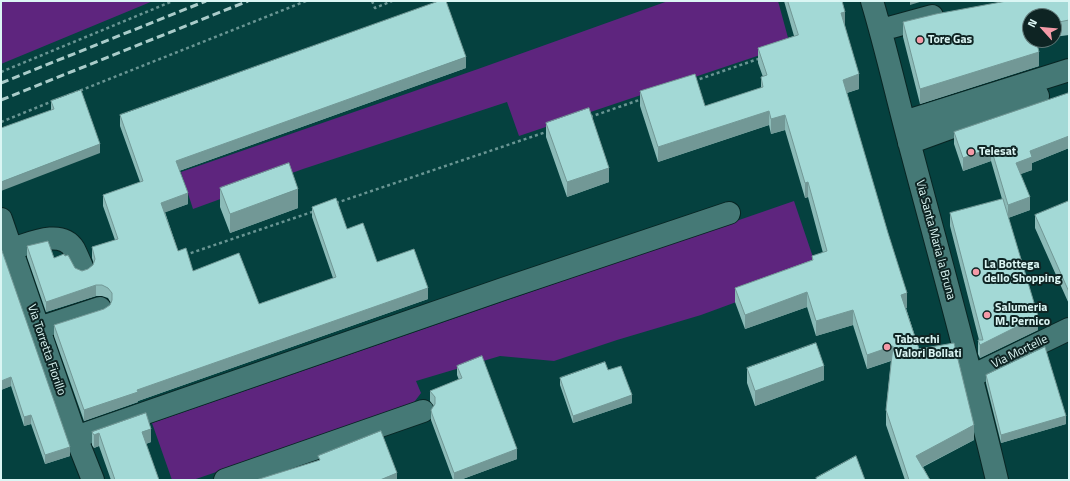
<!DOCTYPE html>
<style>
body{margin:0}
#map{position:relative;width:1070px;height:481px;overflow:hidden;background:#05413f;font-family:"Titillium Web",sans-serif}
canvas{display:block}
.frame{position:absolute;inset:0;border:2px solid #dbf6f4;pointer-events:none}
.north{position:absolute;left:1022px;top:8px;width:40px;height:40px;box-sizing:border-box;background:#0e2423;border:1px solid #607877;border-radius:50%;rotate:297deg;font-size:11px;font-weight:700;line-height:16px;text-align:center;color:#dbf6f4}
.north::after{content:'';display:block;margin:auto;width:14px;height:18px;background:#f49aa7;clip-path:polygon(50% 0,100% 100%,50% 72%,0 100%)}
</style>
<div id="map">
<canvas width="1070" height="481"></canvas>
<div class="frame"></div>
<div class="north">N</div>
</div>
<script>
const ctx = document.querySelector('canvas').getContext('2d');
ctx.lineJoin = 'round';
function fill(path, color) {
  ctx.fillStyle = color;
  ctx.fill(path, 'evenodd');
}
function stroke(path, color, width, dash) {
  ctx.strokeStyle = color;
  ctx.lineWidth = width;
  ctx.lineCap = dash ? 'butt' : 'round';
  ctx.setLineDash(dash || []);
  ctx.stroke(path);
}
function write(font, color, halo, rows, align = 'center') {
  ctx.font = font + ' "Titillium Web",sans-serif';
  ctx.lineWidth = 4;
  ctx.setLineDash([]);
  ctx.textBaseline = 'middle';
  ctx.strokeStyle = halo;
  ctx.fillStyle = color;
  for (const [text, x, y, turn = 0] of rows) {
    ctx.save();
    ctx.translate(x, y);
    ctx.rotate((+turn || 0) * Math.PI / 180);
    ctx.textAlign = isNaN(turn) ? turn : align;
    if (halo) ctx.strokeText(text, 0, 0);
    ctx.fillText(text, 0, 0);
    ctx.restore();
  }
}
fill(new Path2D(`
 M1,1H153L1,64Z
 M668,1H778L790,45L519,136L507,102L303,169L193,209L181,172L478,69Z
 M794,201L818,272L701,315L617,340L554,361L500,356L416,381L421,393L412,405L193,480H172L152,423Z`), '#5e257e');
const minor = new Path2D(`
 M872,1C887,51 898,102 912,153C941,262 971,370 997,480
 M881,30L932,16
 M904,122L1069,70
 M909,143L1038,96
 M1,219L76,437L93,480
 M12,249C29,244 61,228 74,249C77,255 80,262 83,269
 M39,328L100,308
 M972,376L1069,329
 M76,437L503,289L729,213
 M225,480L423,411`);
stroke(minor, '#082523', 24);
stroke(new Path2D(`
 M372,1L375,8L392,1
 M1,72L173,1
 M694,81L761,58
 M69,95L306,1
 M590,117L642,99
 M1,122L53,101
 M336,203L549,131
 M185,255L315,211`), '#699593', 2.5, [3, 3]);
stroke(minor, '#457976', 22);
stroke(new Path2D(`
 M1,83L206,1
 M1,100L248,1`), '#aaccca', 3, [8, 4]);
fill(new Path2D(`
 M784,1H842L845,26L859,89L847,93L907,308H906L919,349L974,440L923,467L930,480H905L886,425V410L891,361L867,369L853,325L816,336L807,307L745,329L735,302V288L812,260V256L823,253L808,197L805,198L785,130L771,134L769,125L658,162L640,106V91L705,106L761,88V77H763L758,63V48L794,36Z
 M1069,1V35L1054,37V16H1030V40H1039L1036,41L1039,66L920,104L903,37V22Z
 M466,68L179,171L188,204L165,212L178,251L193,271L259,304L333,278L312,217V207L347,229L377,262L428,299L138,401V402L84,421L54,336V325L104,309L110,305L111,303L108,298L102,296H96L46,312L27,257V246L54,258L65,256L75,268L82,271L88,269L93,265L94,264L92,258V247L115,240L103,206V195L140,182L120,126V115Z
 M1069,93V148L1032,163V170L1020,174L1030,210L1008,218L1038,330L980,358L978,354V340H979L950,226V213L1002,199L991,161L963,171L954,144V132Z
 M51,101L100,153L51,110Z
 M546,123L609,182L567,197L546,137Z
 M220,188L298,208L230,233L220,207Z
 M1069,201V304L1035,228V215Z
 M1,248L70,456L45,464L31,424L24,426L11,386L1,390Z
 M457,366L517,459L460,480H453L431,420V410L434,406L430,401V391L459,380L457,375Z
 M747,368L824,380L755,406L747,383Z
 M986,375L1066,424L1001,443L986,383Z
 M560,378L632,403L573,423L560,385Z
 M92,432L151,442L146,444L159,480H111L99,446L94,448L92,445Z`), '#8cbbb8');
fill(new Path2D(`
 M910,1H923L910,5Z
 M845,12V27L841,13Z
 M1039,52V66L920,104V89Z
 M466,57V68L176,172V161Z
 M859,74V89L843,94V80Z
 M769,111V125L658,162V147Z
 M785,115V130L771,134V119Z
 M1069,136V148L1032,163V170L1016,176V163L1030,151Z
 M100,144V153L1,191V182Z
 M991,148V161L963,171V158Z
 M609,168V182L567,197V182Z
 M808,182V197L805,198V183Z
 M298,189V208L230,233V214Z
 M188,193V204L161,214V203Z
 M1030,197V210L1008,218V205Z
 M96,285V296L46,312V302Z
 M428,288V299L138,401V402L84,421V410L137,390Z
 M807,292V307L745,329V315Z
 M907,293V308L901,310V295Z
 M853,310V325L816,336V321Z
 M1038,316V330L980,358V345Z
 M893,346V360L867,369V355Z
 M824,366V380L755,406V391Z
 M11,377V386L1,390V381Z
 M632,395V403L573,423V416Z
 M31,415V424L24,426V417Z
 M1066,416V424L1001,443V435Z
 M974,425V440L916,470V456Z
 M151,429V442L142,445V432Z
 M99,433V446L94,448V435Z
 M70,447V456L45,464V455Z
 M517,449V459L460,480H454V473Z
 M397,473V480H380Z`), '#729896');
const building = new Path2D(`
 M439,1H446L466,57L176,161L188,193L161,203L178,251L186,248L193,271L239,253L259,304L336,277L312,207L336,198L347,229L363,223L377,262L414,249L428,288L137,390L138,392L84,410L54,325L104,309L110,305L112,300V293L108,288L102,285H96L46,302L27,246L48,241L54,258L64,254L65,256L68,255L75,268L82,271L88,269L93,265L95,259L92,247L118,239L103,195L143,181L120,115Z
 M788,1H842L845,12L841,13L859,74L843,80L888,233L907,293L901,295L919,349L954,343L974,425L916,456L930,480H909L886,410L893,346L867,355L853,310L816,321L807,292L745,315L735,288L813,260L812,256L827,251L808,182L805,183L785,115L771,119L769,111L658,147L640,91L695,74L705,106L763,87L761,77L767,75L758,48L798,35Z
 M1007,1H1069V20L1054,23V16H1030V40H1036L1039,52L920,89L903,22L936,14Z
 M81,90L100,144L1,182V128L54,109L51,101Z
 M1069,93V136L1030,151L1032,157L1016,163L1030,197L1008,205L991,148L963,158L954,132Z
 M589,108L609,168L567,182L546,123Z
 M289,163L298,189L230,214L220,188Z
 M1003,199L1038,316L980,345L978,340H983L950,213Z
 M1069,201V292L1035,215Z
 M1,248L70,447L45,455L31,415L24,417L11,377L1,381Z
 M816,343L824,366L755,391L747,368Z
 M1045,347L1066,416L1001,435L986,375Z
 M482,356L517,449L454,473L432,414L431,410L435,404V397L430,391L462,378L457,366Z
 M605,362L608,370L621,366L632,395L573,416L560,378Z
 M146,413L151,429L142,432L159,480H115L99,433L94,435L92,432Z
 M381,431L397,473L380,480H256L320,460L318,456Z
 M856,456L865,480H817L816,478Z`);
fill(building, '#a3d9d6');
stroke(building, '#729896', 1);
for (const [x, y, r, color] of [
 [920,40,4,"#f49aa7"],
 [971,152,4,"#f49aa7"],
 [976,272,4,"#f49aa7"],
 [987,315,4,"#f49aa7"],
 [887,347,4,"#f49aa7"]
]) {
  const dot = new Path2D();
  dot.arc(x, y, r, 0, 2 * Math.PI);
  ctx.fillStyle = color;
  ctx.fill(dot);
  stroke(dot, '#0e2423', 1.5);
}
write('bold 12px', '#dbf6f4', '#0e2423', [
 ["Tore Gas",928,40],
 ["Telesat",979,152],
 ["La Bottega",984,265],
 ["dello Shopping",984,279],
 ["Salumeria",995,308],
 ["M. Pernico",995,322],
 ["Tabacchi",895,340],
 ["Valori Bollati",895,354]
], 'left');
write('12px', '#dbf6f4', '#0e2423', [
 ["Via Santa Maria la Bruna",935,240,75],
 ["Via Torretta Fiorillo",46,350,71],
 ["Via Mortelle",1020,352,-26]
]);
</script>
